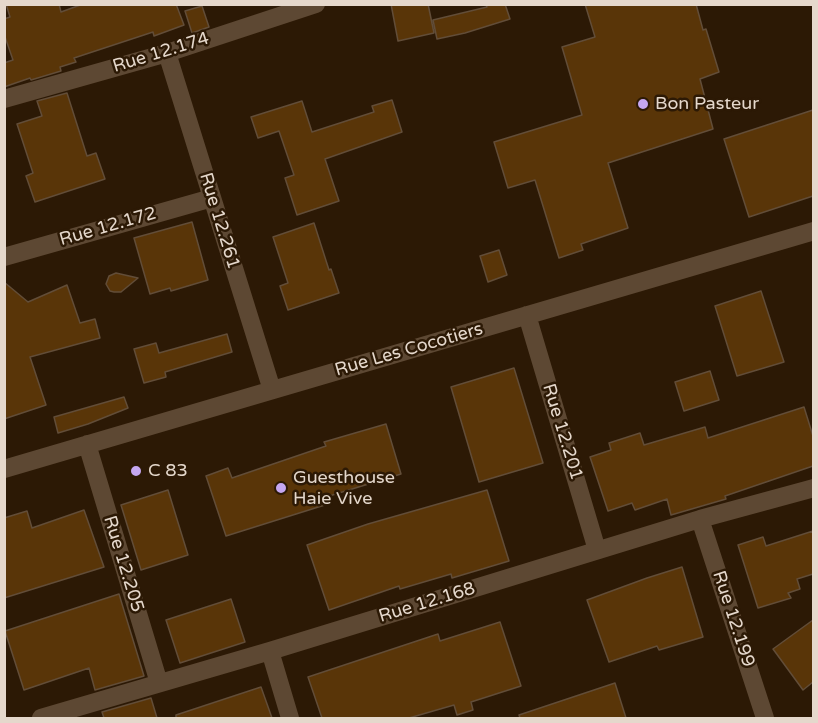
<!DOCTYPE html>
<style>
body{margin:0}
#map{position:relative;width:818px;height:723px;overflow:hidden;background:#2c1905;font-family:"Varela Round",sans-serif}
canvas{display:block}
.frame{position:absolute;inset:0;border:6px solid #e5d8cc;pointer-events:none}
</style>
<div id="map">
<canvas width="818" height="723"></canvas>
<div class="frame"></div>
</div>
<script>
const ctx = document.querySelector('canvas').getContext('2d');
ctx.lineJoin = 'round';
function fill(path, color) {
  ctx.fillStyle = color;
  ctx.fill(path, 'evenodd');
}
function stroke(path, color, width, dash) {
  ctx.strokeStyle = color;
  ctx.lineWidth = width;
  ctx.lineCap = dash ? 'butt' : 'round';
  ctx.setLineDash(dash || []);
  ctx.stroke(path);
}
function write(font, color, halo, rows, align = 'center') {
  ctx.font = font + ' "Varela Round",sans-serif';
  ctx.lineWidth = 5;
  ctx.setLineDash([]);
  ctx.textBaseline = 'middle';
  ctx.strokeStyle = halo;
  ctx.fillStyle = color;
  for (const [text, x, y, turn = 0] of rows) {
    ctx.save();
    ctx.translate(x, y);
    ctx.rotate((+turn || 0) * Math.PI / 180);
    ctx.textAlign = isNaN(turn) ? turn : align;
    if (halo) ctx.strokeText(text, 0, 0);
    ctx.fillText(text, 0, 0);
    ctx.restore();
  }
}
const building = new Path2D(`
 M6,4H59L61,12L83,4H176L184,25L154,36L153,32L74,58L76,62L60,67L61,71L31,80L30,78L4,87V63L13,60L4,34V19L10,17Z
 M391,4H428L434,33L398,41Z
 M486,4H505L510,19L465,33L437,39L433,20L487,7Z
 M585,4H696L703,30L706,29L719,72L700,79L713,129L608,163L628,228L581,244L583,250L559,258L535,180L508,188L494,142L582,115L562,47L595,37Z
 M202,6L209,27L192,33L185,11Z
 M67,93L87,156L96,153L105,179L35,202L26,176L33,173L17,124L42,116L37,101Z
 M392,100L402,132L325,159L339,201L297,215L285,178L294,175L279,131L258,138L251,117L302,101L312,132L374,112L372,106Z
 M813,110V196L749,217L724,139Z
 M192,222L208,280L171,291L170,288L150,294L134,238Z
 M314,223L329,270L331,269L339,293L288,310L280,286L288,283L273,237Z
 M499,250L507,275L488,282L480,256Z
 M116,273L138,278L121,292H114L110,291L106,284L109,276Z
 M4,282L28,302L67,285L80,323L95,319L100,338L30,357L46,405L4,419Z
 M761,291L784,362L737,376L715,306Z
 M227,334L232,352L165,372L166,377L144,383L134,349L156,343L159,353Z
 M514,368L543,463L479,482L451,387Z
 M710,371L719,400L684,411L675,382Z
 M124,397L128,408L88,424L58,433L54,417Z
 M804,407L813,436V466L725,496L726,499L671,515L667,499L635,510L632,503L608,511L590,457L611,450L609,443L640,433L644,445L705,427L708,438Z
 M386,424L401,474L326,497L328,504L226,536L206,476L228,468L232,478L326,446L324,442Z
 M168,490L188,555L141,570L121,505Z
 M487,490L509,561L452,578L451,574L400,589L399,586L329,610L307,545L368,524Z
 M84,510L104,567L4,598V518L27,511L32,528Z
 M813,531V574L797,579L800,589L788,593L791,598L758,608L738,545L763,537L766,546Z
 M682,567L703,637L659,650L657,646L609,662L587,600L647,578Z
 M119,594L144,676L95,690L89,668L24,690L5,631Z
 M231,599L245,642L180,663L166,620Z
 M813,620V682L803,690L773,649Z
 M500,622L521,686L471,702L473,710L457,715L454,705L409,718H322L308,677L438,634L440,641Z
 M615,683L626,718H520L519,715Z
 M261,687L272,718H176V715Z
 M151,698L157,718H104L102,712Z`);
fill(building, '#593508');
stroke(building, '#624d38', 1.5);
stroke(new Path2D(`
 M167,53L272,390
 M4,99L167,53L316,4
 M4,257L212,198
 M527,315L597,550
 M87,444L159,683
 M4,469L814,231
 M700,519L765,718
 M270,651L290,718
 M41,718L270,651L700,519L814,488`), '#5d4833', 18);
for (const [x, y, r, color] of [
 [643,104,6,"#c5a7f1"],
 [136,471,6,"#c5a7f1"],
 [281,488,6,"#c5a7f1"]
]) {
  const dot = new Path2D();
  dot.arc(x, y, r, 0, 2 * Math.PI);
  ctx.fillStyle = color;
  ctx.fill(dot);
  stroke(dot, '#2c1905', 2);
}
write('18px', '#e5d8cc', '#2c1905', [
 ["Rue 12.174",161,53,-17],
 ["Rue 12.261",219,221,73],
 ["Rue 12.172",108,227,-16],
 ["Rue Les Cocotiers",409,350,-16],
 ["Rue 12.201",562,432,73],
 ["Rue 12.205",123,564,73],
 ["Rue 12.168",427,603,-17],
 ["Rue 12.199",733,619,72]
]);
write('18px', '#e5d8cc', '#2c1905', [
 ["Bon Pasteur",655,104],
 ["C 83",148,471],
 ["Guesthouse",293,478],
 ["Haie Vive",293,499]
], 'left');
</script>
